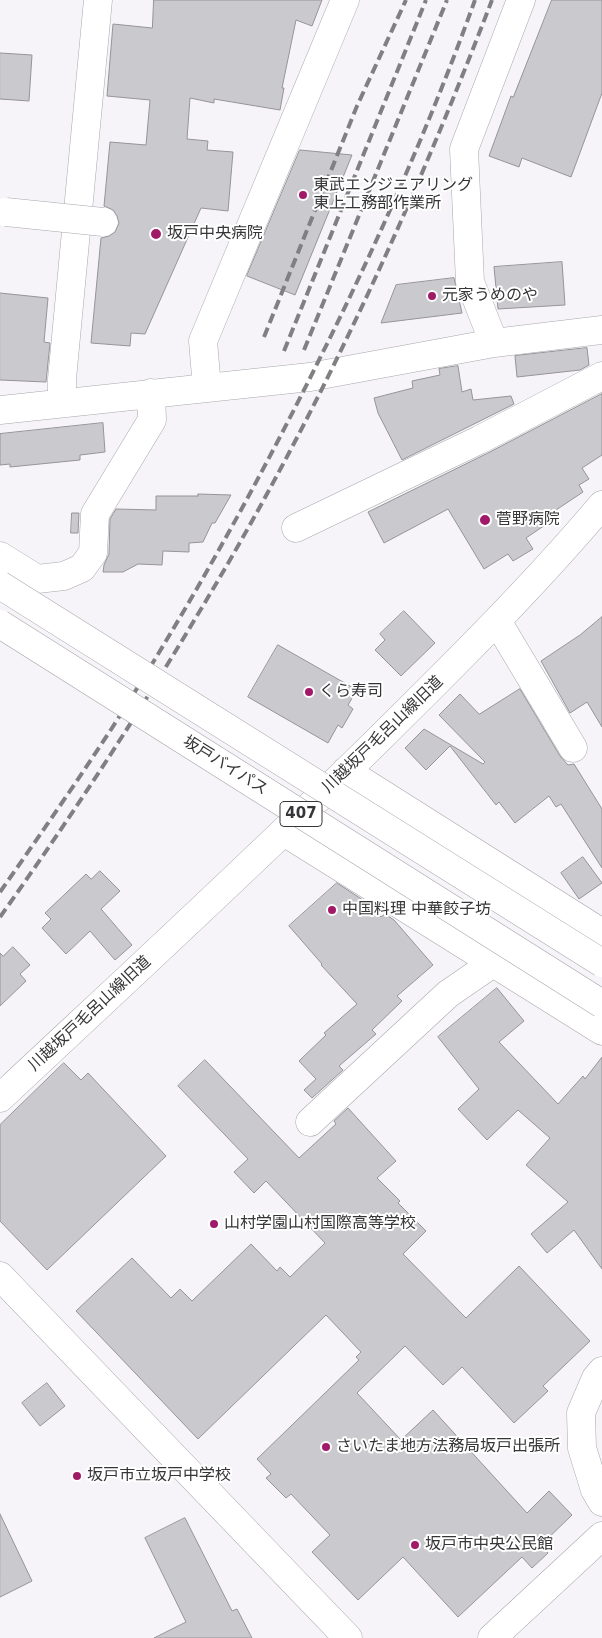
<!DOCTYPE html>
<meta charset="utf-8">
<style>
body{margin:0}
canvas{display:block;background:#f6f4f9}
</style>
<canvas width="602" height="1638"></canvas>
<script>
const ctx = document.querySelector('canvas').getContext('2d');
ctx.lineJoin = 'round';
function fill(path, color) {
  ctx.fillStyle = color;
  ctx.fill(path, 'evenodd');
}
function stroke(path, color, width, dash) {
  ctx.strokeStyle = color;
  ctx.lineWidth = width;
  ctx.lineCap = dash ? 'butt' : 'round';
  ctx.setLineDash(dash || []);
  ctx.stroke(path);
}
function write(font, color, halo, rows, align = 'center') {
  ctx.font = font + ' "DejaVu Sans","Noto Sans JP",sans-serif';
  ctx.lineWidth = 4;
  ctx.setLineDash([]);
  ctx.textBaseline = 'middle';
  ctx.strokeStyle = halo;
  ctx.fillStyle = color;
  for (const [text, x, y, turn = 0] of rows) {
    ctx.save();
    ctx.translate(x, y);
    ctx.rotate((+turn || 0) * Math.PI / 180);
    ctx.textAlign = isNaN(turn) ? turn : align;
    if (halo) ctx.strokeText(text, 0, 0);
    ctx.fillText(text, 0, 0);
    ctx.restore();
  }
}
const building = new Path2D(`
 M154,0H322L312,26L296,20L282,88H284L280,110L214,99V103L190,98L187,139L208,141L207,150L233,152L228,211L201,208L145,334L131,333L130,346L91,343L101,238L109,236L115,232L119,223L117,216L113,210L104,206L110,142L146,145L150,100L107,96L113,24L152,28Z
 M552,0H602V93L571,177L522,158L519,167L489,156L511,96L513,97Z
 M0,53L32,55L29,101L0,99Z
 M300,150L352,155L295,295L247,276Z
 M562,262L565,305L498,309L494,267Z
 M454,278L462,313L381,323L396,285Z
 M0,293L48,298L44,342L50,343L46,382L0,380Z
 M587,348L589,365L580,370L517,377L515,356Z
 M458,366L462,392L471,389L473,400L511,396L514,404L402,460L378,413L374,398L413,388L412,381L440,375L439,369Z
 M602,394V455L582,468L589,479L579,485L583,492L553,512L557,517L526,538L533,549L513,561L508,554L484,569L448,509L384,543L368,512L486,454Z
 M103,423L105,452L80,455V460L10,467V464L0,465V434Z
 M198,494L231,495L215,523H212L203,542L189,543V552L163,551L162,565L138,564L123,572H103L104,565L109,554L110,519L116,509L156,510V496H198Z
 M72,513H79L78,533H71Z
 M404,611L435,643L401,676L375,650L385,640L380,634Z
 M602,617V727L587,702L570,713L541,661L580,635Z
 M278,645L357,690L348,705L353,709L342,728L338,725L328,743L248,697Z
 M520,689L560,756L568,765L574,764L602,809V868L561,804L556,807L549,796L515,823L499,802L496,805L450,746L426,770L405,748L424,729L483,764L485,762L439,715L460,694L479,714Z
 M583,857L602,883L579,899L561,873Z
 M100,871L120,891L101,909L132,945L115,960L90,931L66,954L42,928L51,919L45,913L86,874L91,879Z
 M337,883L369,904L381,917L385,914L394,920L433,965L397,996L402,1001L372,1030L376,1034L339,1066L343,1070L312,1098L304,1090L316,1079L299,1061L326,1035L324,1033L357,1004L321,965L322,964L289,926Z
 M13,947L30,965L20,974L26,981L0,1006V953L3,956Z
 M497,988L524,1021L499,1042L558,1104L583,1076L585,1079L602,1057V1269L574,1230L547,1253L531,1234L568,1202L526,1165L550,1138L518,1110L487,1140L458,1109L479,1089L438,1037Z
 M205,1060L299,1158L336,1124L334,1121L348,1108L396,1161L377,1178L400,1201L398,1203L426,1231L403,1254L466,1318L519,1266L590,1341L543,1386L548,1391L514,1423L462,1367L443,1385L405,1346L357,1393L401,1440L433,1410L527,1513L549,1491L572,1515L541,1545L548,1553L532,1568L522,1557L458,1617L403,1557L358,1600L312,1552L330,1535L291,1494L286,1498L266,1478L271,1474L257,1459L359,1360L356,1357L361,1352L326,1315L198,1439L76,1311L132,1258L171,1298L180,1289L192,1301L251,1244L277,1271L280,1267L290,1277L325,1243L266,1181L254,1193L234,1172L248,1159L178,1086Z
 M64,1063L81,1080L88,1073L166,1156L47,1270L0,1221V1125Z
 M47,1383L65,1406L40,1426L22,1403Z
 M0,1514L32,1581L0,1597Z
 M185,1518L232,1611L237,1609L252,1638H154L186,1622L145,1538Z`);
fill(building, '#cac9cd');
stroke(building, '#969498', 1);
const minor = new Path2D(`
 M494,343L470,282L464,149L521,0
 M207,388L203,341L345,0
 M62,402V379L98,0
 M0,410L310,377L494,343L602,330
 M296,528L479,440L602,376
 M0,556L37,579L64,576L82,568L93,553L95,514L152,420L151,393
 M497,621L573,748
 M346,771L602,933
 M284,832L602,1031
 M0,1098C124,982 249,867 370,748C450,669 530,590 602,505
 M310,1122L448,994L493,963
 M0,1276L348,1638
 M602,1371L596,1378L581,1413L582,1448L595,1490L602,1502
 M492,1638L602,1536`);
stroke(minor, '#a8a7ab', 29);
stroke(minor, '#fff', 28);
stroke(new Path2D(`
 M264,337L357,106L406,0
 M304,350L447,0
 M284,351L426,0
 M0,892C38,838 76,783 112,728C187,611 255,489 317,364C376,246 430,125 475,0
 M0,917C69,820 134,721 195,619C314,423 410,214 492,0`), '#808083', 4, [10, 5]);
const minorBridge = new Path2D(`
 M6,212L103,222`);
const highwayBridge = new Path2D(`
 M0,585L602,963
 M0,624L602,1004`);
stroke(minorBridge, '#a8a7ab', 29, []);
stroke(highwayBridge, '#a8a7ab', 29, []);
stroke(minorBridge, '#fff', 28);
stroke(highwayBridge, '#fff', 28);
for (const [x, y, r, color] of [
 [303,195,5,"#a01a68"],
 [156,234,6,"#a01a68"],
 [432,296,5,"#a01a68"],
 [485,520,6,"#a01a68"],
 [309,692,5,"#a01a68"],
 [332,910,5,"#a01a68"],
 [214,1224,5,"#a01a68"],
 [326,1447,5,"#a01a68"],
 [77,1476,5,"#a01a68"],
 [415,1545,5,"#a01a68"]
]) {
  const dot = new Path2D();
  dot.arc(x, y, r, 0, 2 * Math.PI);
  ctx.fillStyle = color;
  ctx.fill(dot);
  stroke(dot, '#fff', 2);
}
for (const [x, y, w] of [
 [301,814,42]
]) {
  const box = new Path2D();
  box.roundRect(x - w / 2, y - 12.5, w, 25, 4);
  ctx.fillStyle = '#fff';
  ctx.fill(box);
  stroke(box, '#363638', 1);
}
write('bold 15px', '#363638', null, [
 ["407",301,814]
]);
write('16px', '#363638', '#fff', [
 ["東武エンジニアリング",313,186],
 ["東上工務部作業所",313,204],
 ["坂戸中央病院",167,234],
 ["元家うめのや",442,296],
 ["菅野病院",496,520],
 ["くら寿司",319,692],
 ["中国料理 中華餃子坊",342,910],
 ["山村学園山村国際高等学校",224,1224],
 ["さいたま地方法務局坂戸出張所",336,1447],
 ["坂戸市立坂戸中学校",87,1476],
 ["坂戸市中央公民館",425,1545]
], 'left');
write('16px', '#363638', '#fff', [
 ["川越坂戸毛呂山線旧道",383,735,-44],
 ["坂戸バイパス",225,766,32],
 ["川越坂戸毛呂山線旧道",90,1014,-43]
]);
</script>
